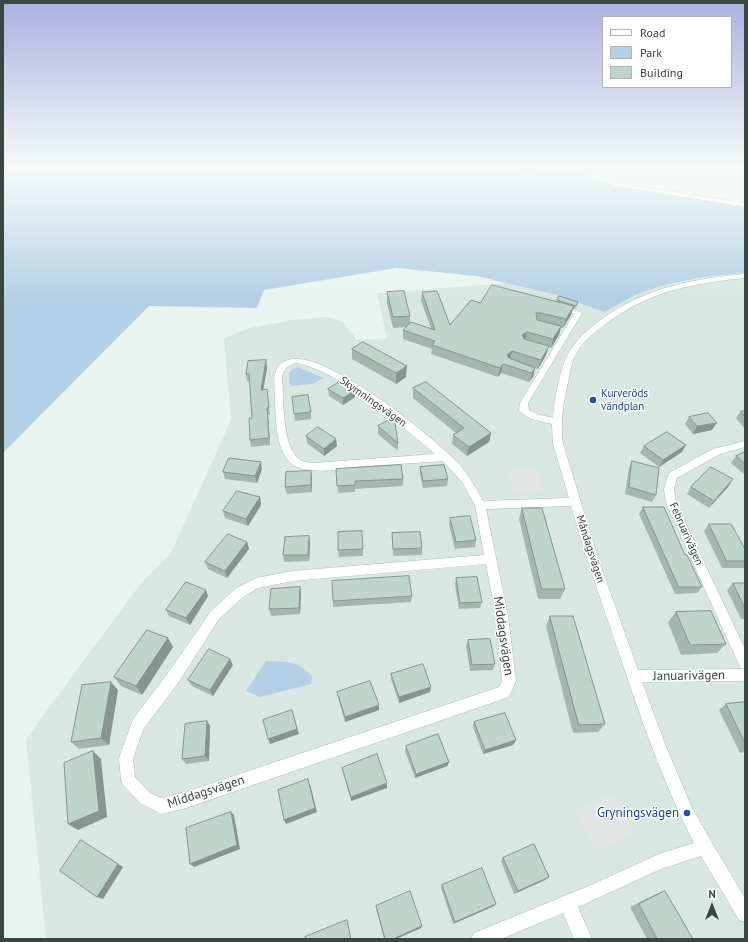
<!DOCTYPE html>
<meta charset="utf-8">
<style>
body{margin:0}
#map{position:relative;width:748px;height:942px;overflow:hidden;background:#e9f4f0;font-family:"PT Sans",sans-serif}
canvas{display:block}
.frame{position:absolute;inset:0;border:4px solid #384741;pointer-events:none}
.legend{position:absolute;left:602px;top:16px;width:130px;height:72px;box-sizing:border-box;background:#fff;border:1px solid #afb5b3;margin:0;padding:5px 7px;list-style:none;font-size:12px;color:#384741}
.legend li{display:flex;align-items:center;gap:8px;height:20px}
.legend b{width:20px;border:1px solid #afb5b3}
.north{position:absolute;left:692px;top:886px;width:40px;height:40px;-webkit-text-stroke:3px #fff;paint-order:stroke;rotate:0deg;font-size:11px;font-weight:700;line-height:16px;text-align:center;color:#384741}
.north::after{content:'';display:block;margin:auto;width:14px;height:18px;background:#384741;clip-path:polygon(50% 0,100% 100%,50% 72%,0 100%)}
</style>
<div id="map">
<canvas width="748" height="942"></canvas>
<div class="frame"></div>
<ul class="legend">
<li><b style="height:5px;background:#fff"></b>Road</li>
<li><b style="height:11px;background:#b4d0e6"></b>Park</li>
<li><b style="height:11px;background:#bfd5cc"></b>Building</li>
</ul>
<div class="north">N</div>
</div>
<script>
const ctx = document.querySelector('canvas').getContext('2d');
ctx.lineJoin = 'round';
function fill(path, color) {
  ctx.fillStyle = color;
  ctx.fill(path, 'evenodd');
}
function stroke(path, color, width, dash) {
  ctx.strokeStyle = color;
  ctx.lineWidth = width;
  ctx.lineCap = dash ? 'butt' : 'round';
  ctx.setLineDash(dash || []);
  ctx.stroke(path);
}
function write(font, color, halo, rows, align = 'center') {
  ctx.font = font + ' "PT Sans",sans-serif';
  ctx.lineWidth = 3;
  ctx.setLineDash([]);
  ctx.textBaseline = 'middle';
  ctx.strokeStyle = halo;
  ctx.fillStyle = color;
  for (const [text, x, y, turn = 0] of rows) {
    ctx.save();
    ctx.translate(x, y);
    ctx.rotate((+turn || 0) * Math.PI / 180);
    ctx.textAlign = isNaN(turn) ? turn : align;
    if (halo) ctx.strokeText(text, 0, 0);
    ctx.fillText(text, 0, 0);
    ctx.restore();
  }
}
fill(new Path2D(`
 M745,273V939H46L26,739L141,583L170,555L231,420L224,338L250,328L292,320L328,317L343,322L357,340L387,338L377,293L509,283L556,295L605,312L634,295L662,286L695,279Z`), '#d8e7e2');
fill(new Path2D(`
 M3,169H580L615,185L745,207V273C708,276 670,281 635,295C625,300 615,306 605,312L556,295L477,276L396,268L264,290L257,308L149,306L3,453Z
 M298,367L324,378L312,384L290,386L289,373L293,369Z
 M266,661C287,662 297,660 312,676L311,684L260,697L246,691Z`), '#b4d0e6');
fill(new Path2D(`
 M537,468L544,491L512,492L507,469Z
 M613,793L635,834L595,852L573,810Z`), '#e1e5e3');
const minor = new Path2D(`
 M485,169C499,167 512,171 526,171C539,172 551,167 564,169L527,175L488,171Z
 M575,169H587L617,183L745,203V207L616,186Z
 M745,274V278C693,283 651,291 608,322C596,331 583,341 576,354C570,364 570,376 567,387C563,406 560,424 563,444L599,561L638,670L743,669L740,667L666,503L664,489L669,473L713,449L745,441V447L720,454L677,478L674,489L676,503L745,649V681L642,682L665,744L692,808L711,841L745,898V922L739,920L701,856L661,869L578,907L592,939H574L563,913L501,939H471L474,933L591,885L659,854L694,843C665,787 644,727 624,668C606,614 587,561 571,506L486,509L508,616L516,681L509,697L186,808L162,814L141,804L123,785L121,780L119,758L133,719L168,673L211,611L235,589L256,578L293,571L484,555L475,505L462,482L443,461C414,463 384,465 355,467C342,469 326,472 313,470C307,470 298,468 293,465C275,451 276,419 275,399C275,384 270,366 288,360C323,347 436,439 460,465C469,476 476,488 483,501L569,498L553,444L552,424L531,419L519,411L520,403L574,314L557,310V306H563L582,313L528,403L529,410L537,414L553,418C554,403 560,369 567,356C575,340 588,329 602,319C647,287 692,279 745,274ZM295,363C303,363 310,367 318,370C362,389 399,424 435,454L314,463C309,463 303,462 299,459C281,445 284,397 282,375L287,367ZM486,564L496,616L502,681L499,687L186,792L162,798L151,794L135,777L133,758L144,728L178,683L219,619L243,597L258,588L293,581Z`);
stroke(minor, '#acbfb8', 1);
fill(minor, '#fff');
fill(new Path2D(`
 M387,292L410,316V323L431,328L421,301L422,292L450,325L480,303L557,302V300L578,302L577,305L575,309H573L571,315L563,328H561L559,335L551,348L548,347L546,355L538,369L535,368L533,377L529,382L501,373L498,377L431,354L432,349L403,339V330L406,327L393,328L387,303Z
 M352,349L406,377L396,384L352,359Z
 M266,360L267,368L263,390L268,397L270,415H268L270,445L251,447L250,440L252,418L250,381H247L246,374Z
 M413,388L489,442L467,456L452,444L453,435L456,433L413,398Z
 M328,389L355,390V397L343,405L329,396Z
 M292,397L311,412V419L295,421Z
 M741,411H745V429L736,418Z
 M689,417L712,430L693,434L685,424Z
 M378,426L398,443V451L378,434Z
 M306,436L337,446L324,456L307,443Z
 M644,446L682,452L659,467L640,453Z
 M745,452V475L731,463L736,456Z
 M632,461L656,495L652,502L625,494L629,468Z
 M420,467L448,479L447,486L423,488L420,474Z
 M262,469L257,483L225,479L223,472Z
 M336,469L403,479V486L355,489V492L338,493Z
 M311,471L312,478V492L287,494L285,487Z
 M691,487H728L709,508L687,494Z
 M260,497L261,505L248,526L225,518L223,511Z
 M643,507L685,555L702,587L697,593L675,594L639,514Z
 M522,508L565,589L560,599H538L519,519Z
 M450,518L476,540L475,547L455,549L449,525Z
 M709,524L745,549V568H722L704,531Z
 M362,531L363,556L339,557L338,550Z
 M392,533L422,548V555L393,556L392,540Z
 M247,542L249,549L227,578L208,569L205,562Z
 M310,543L309,561L284,562L283,555Z
 M456,578L482,602L480,608L459,609L455,585Z
 M733,583H745V619H741L727,590Z
 M300,587L301,594L300,614L271,616L269,609Z
 M208,596L190,625L169,616L166,610Z
 M412,596L411,602L333,607V601Z
 M676,612L726,644L717,653L681,655L668,622Z
 M550,616L605,724L598,732L573,733L546,626Z
 M168,638L173,647L142,695L121,686L114,677Z
 M468,640L495,664L493,670L470,671L466,646Z
 M233,665L213,696L192,686L188,680Z
 M391,674L430,692L399,703L391,679Z
 M118,690L109,745L79,749L71,742Z
 M337,692L379,710L345,722L338,698Z
 M745,702V752L740,753L719,710L726,704Z
 M207,721L210,726L209,761L186,764L182,759Z
 M474,722L516,740L513,745L483,754L473,727Z
 M406,746L449,762L447,766L415,778L405,751Z
 M342,768L387,783V788L351,801L343,772Z
 M503,858L545,880L514,894L501,861Z
 M442,885L494,906L453,924L441,888Z
 M665,891L693,939H647L630,907L656,894Z
 M376,906L421,928L396,939H384L376,908Z`), '#a4b7af');
fill(new Path2D(`
 M574,306L571,315L563,328L566,319Z
 M561,326L559,335L551,348L553,339Z
 M527,332L525,341L520,344L522,335Z
 M549,346L546,355L538,369L541,360Z
 M512,351L510,360L506,364L507,355Z
 M266,360L267,368L262,397L261,390Z
 M503,364L501,373L498,377L500,368Z
 M407,366L406,377L396,384V373Z
 M535,368L533,377L529,382L532,373Z
 M355,390V397L343,405V398Z
 M267,408L268,415L270,445L269,438Z
 M717,423L712,430L693,434L697,426Z
 M491,433L489,442L467,456L469,447Z
 M336,439L337,446L324,456V449Z
 M686,445L682,452L659,467L663,460Z
 M261,462L262,469L257,483L255,476Z
 M311,471L312,478V492L311,485Z
 M733,479L728,487L709,508L714,501Z
 M260,497L261,505L248,526L246,519Z
 M309,536L310,543L309,561L308,555Z
 M247,542L249,549L227,578L225,571Z
 M300,587L301,594L300,614L299,608Z
 M206,590L208,596L190,625L186,618Z
 M168,638L173,647L142,695L136,686Z
 M230,659L233,665L213,696L210,690Z
 M111,682L118,690L109,745L101,738Z
 M431,687L430,692L399,703V697Z
 M379,705V710L345,722V717Z
 M292,710L299,734L270,744L268,739Z
 M207,721L210,726L209,761L205,756Z
 M516,740L513,745L483,754L485,750Z
 M93,751L101,759L107,817L78,830L68,824Z
 M449,762L447,766L415,778L416,774Z
 M387,783V788L351,801V797Z
 M310,784L317,812L286,824L284,820Z
 M231,812L234,815L240,849L194,867L190,864Z
 M81,840L123,867L103,899L97,897Z
 M549,877L545,880L514,894L518,891Z
 M496,904L494,906L453,924L455,922Z
 M422,926L421,928L396,939H393Z`), '#86958f');
const building = new Path2D(`
 M492,285L574,306L566,319L541,313H536L537,320L561,326L553,339L527,332L522,335L524,339L549,346L541,360L512,351L507,355L509,358L535,368L532,373L503,364L500,368L432,345L435,341L403,330L411,322L435,330L422,292L437,291L450,325L471,300L480,303Z
 M404,291L410,316L393,317L387,292Z
 M559,296L578,302L576,306L557,300Z
 M363,342L407,366L396,373L352,349Z
 M266,360L261,390L267,389L269,407L267,408L269,438L250,440L249,418H252L249,374H246L248,361Z
 M341,381L355,390L343,398L328,389Z
 M426,382L491,433L469,447L453,435L464,428L413,388Z
 M308,395L311,412L294,414L292,397Z
 M741,411H745V416Z
 M708,413L717,423L697,426L689,417Z
 M391,419L395,423L398,443L378,426Z
 M318,427L336,439L324,449L306,436Z
 M667,432L686,445L663,460L644,446Z
 M745,452V464L736,456Z
 M229,458L261,462L255,476L223,472Z
 M632,461L659,468L656,495L629,487Z
 M401,465L403,479L355,481V485L337,486L336,469Z
 M444,465L448,479L423,481L420,467Z
 M711,467L733,479L714,501L691,487Z
 M311,471V485L285,487L286,472Z
 M237,491L260,497L246,519L223,511Z
 M643,507H664L685,555H687L702,587H679Z
 M522,508H542L565,589H542Z
 M470,516L476,540L456,542L450,518Z
 M709,524H731L745,549V561H727Z
 M362,531L363,549L338,550V532Z
 M420,532L422,548L393,549L392,533Z
 M228,534L247,542L225,571L205,562Z
 M309,536L308,555H283L285,537Z
 M409,576L412,596L333,601L332,581Z
 M477,577L482,602L460,603L456,578Z
 M186,582L206,590L186,618L166,610Z
 M733,583H745V608Z
 M300,587L299,608L269,609L271,589Z
 M711,611L726,644L690,645L676,612Z
 M550,616H573L605,724L579,725Z
 M147,630L168,638L136,686L114,677Z
 M490,639L495,664L472,665L468,640Z
 M209,649L230,659L210,690L188,680Z
 M423,664L431,687L399,697L391,674Z
 M370,681L379,705L345,717L337,692Z
 M111,682L101,738L71,742L82,685Z
 M745,702V743L726,704Z
 M292,710L297,729L268,739L263,720Z
 M505,713L516,740L485,750L474,722Z
 M207,721L205,756L182,759L185,724Z
 M438,734L449,762L416,774L406,746Z
 M93,751L99,811L68,824L64,763Z
 M377,754L387,783L351,797L342,768Z
 M308,779L315,808L284,820L278,790Z
 M231,812L237,845L190,864L186,828Z
 M81,840L118,864L97,897L60,871Z
 M534,844L549,877L518,891L503,858Z
 M482,868L496,904L455,922L442,885Z
 M410,891L422,926L393,939H385L376,906Z
 M665,891L693,939H657L639,904Z
 M347,920L351,939H305V937Z`);
fill(building, '#bfd5cc');
stroke(building, '#86958f', 1);
const sky = ctx.createLinearGradient(0, 0, 0, 300);
sky.addColorStop(0, '#aab0df');
sky.addColorStop(0.56, '#f5faf8');
sky.addColorStop(1, '#f5faf800');
ctx.fillStyle = sky;
ctx.fillRect(0, 0, 748, 300);
for (const [x, y, r, color] of [
 [593,400,4,"#1a4fb4"],
 [687,813,4,"#1a4fb4"]
]) {
  const dot = new Path2D();
  dot.arc(x, y, r, 0, 2 * Math.PI);
  ctx.fillStyle = color;
  ctx.fill(dot);
  stroke(dot, '#fff', 1.5);
}
write('11px', '#164399', '#fff', [
 ["Kurveröds",601,394],
 ["vändplan",601,407]
], 'left');
write('11px', '#384741', '#fff', [
 ["Skymningsvägen",373,402,35],
 ["Februarivägen",686,534,66],
 ["Måndagsvägen",590,549,72]
]);
write('13px', '#384741', '#fff', [
 ["Middagsvägen",503,636,82],
 ["Januarivägen",689,676,-1],
 ["Middagsvägen",206,792,-18]
]);
write('13px', '#164399', '#fff', [
 ["Gryningsvägen",679,813]
], 'right');
</script>
